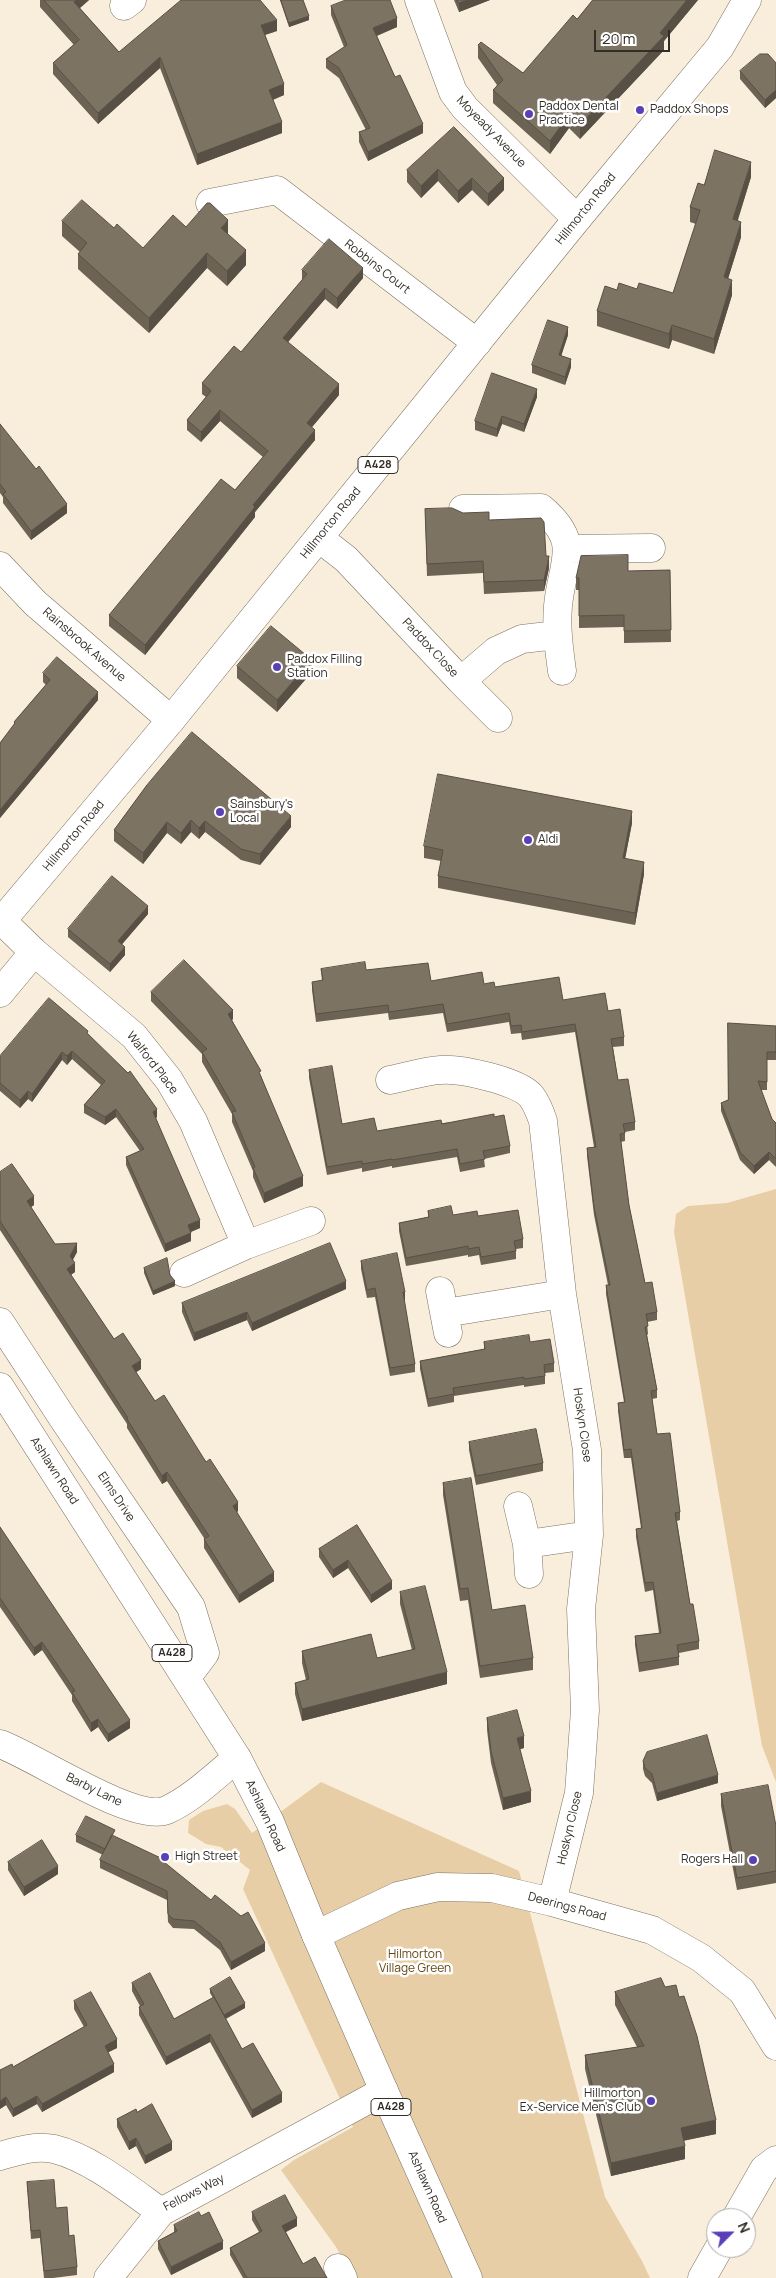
<!DOCTYPE html>
<style>
body{margin:0}
#map{position:relative;width:776px;height:2278px;overflow:hidden;background:#f9eedc;font-family:Manrope,sans-serif}
canvas{display:block}
.north{position:absolute;left:706px;top:2208px;width:50px;height:50px;box-sizing:border-box;background:#fff;border:1px solid #adaba9;border-radius:50%;rotate:67deg;font-size:14px;font-weight:700;line-height:20px;text-align:center;color:#322d27}
.north::after{content:'';display:block;margin:auto;width:18px;height:22px;background:#5a3fb7;clip-path:polygon(50% 0,100% 100%,50% 72%,0 100%)}
.scale{position:absolute;left:594px;top:30px;width:76px;height:22px;box-sizing:border-box;border:2px solid #322d27;border-top:0;padding-left:6px;font-size:15px;line-height:18px;white-space:nowrap;color:#322d27;-webkit-text-stroke:4px #fff;paint-order:stroke}
</style>
<div id="map">
<canvas width="776" height="2278"></canvas>
<div class="north">N</div>
<div class="scale">20 m</div>
</div>
<script>
const ctx = document.querySelector('canvas').getContext('2d');
ctx.lineJoin = 'round';
function fill(path, color) {
  ctx.fillStyle = color;
  ctx.fill(path, 'evenodd');
}
function stroke(path, color, width, dash) {
  ctx.strokeStyle = color;
  ctx.lineWidth = width;
  ctx.lineCap = dash ? 'butt' : 'round';
  ctx.setLineDash(dash || []);
  ctx.stroke(path);
}
function write(font, color, halo, rows, align = 'center') {
  ctx.font = font + ' Manrope,sans-serif';
  ctx.lineWidth = 5;
  ctx.setLineDash([]);
  ctx.textBaseline = 'middle';
  ctx.strokeStyle = halo;
  ctx.fillStyle = color;
  for (const [text, x, y, turn = 0] of rows) {
    ctx.save();
    ctx.translate(x, y);
    ctx.rotate((+turn || 0) * Math.PI / 180);
    ctx.textAlign = isNaN(turn) ? turn : align;
    if (halo) ctx.strokeText(text, 0, 0);
    ctx.fillText(text, 0, 0);
    ctx.restore();
  }
}
fill(new Path2D(`
 M776,1189V1782L762,1746L674,1232L676,1214L688,1206L727,1203Z
 M321,1782L519,1871L605,2197L642,2261L650,2278H353L336,2247L281,2170L294,2160L353,2127L243,1889L250,1870L221,1847L206,1844L188,1833L189,1820L203,1811L227,1804L235,1809L252,1833Z`), '#e8cea6');
const minor = new Path2D(`
 M419,0L453,92L465,108L577,219
 M124,6L132,0
 M210,203L277,190L477,343
 M463,509L541,508C583,543 562,561 558,606C556,628 559,649 562,671
 M319,538L346,559L461,681L496,651L522,639L557,635
 M568,549L651,548
 M0,566L35,603L171,720
 M461,681L498,718
 M2,921L34,952L134,1036L169,1080L193,1121L246,1245
 M0,993L34,952
 M390,1080C406,1077 423,1071 440,1070C460,1068 518,1081 531,1096C537,1104 540,1112 543,1121L562,1294L587,1450L589,1535L581,1609L585,1710L579,1793L552,1902
 M184,1273L246,1245L311,1221
 M440,1291L448,1333
 M445,1313L562,1294
 M0,1322L64,1420L191,1607L205,1653L187,1677
 M518,1506L527,1544L529,1574
 M527,1544L589,1535
 M316,1935L398,1896L438,1887L492,1888L552,1902L652,1930L701,1958L742,1991L776,2046
 M0,2156C17,2151 36,2145 54,2149C91,2158 130,2190 161,2212L384,2091
 M736,2218L764,2169L776,2160
 M338,2268L343,2278
 M108,2278L161,2212
 M702,2278L719,2248`);
const tertiary = new Path2D(`
 M0,1744C36,1757 135,1824 167,1810C193,1798 215,1776 237,1758`);
const trunk = new Path2D(`
 M0,923L171,720L577,219L720,47L747,0
 M0,1387L237,1758L270,1822L316,1935L384,2091L468,2278`);
stroke(minor, '#7c7262', 29);
stroke(tertiary, '#7c7262', 29);
stroke(trunk, '#7c7262', 29);
stroke(minor, '#fff', 28);
stroke(tertiary, '#fff', 28);
stroke(trunk, '#fff', 28);
fill(new Path2D(`
 M40,0H89L80,8L119,52L277,31L265,35L284,95L273,100L282,133L197,165L160,68L98,124L53,74V63L74,45L40,7Z
 M280,0H303L309,20L289,27Z
 M454,0H490L459,12Z
 M593,0H698L664,41V50L580,139L569,128L550,154L493,103V90L497,85L478,58V45L523,73L577,19Z
 M331,6L397,27L377,36L395,77L423,133L368,161L359,142V132L366,130L339,78L326,68V59L344,47L331,15Z
 M776,63V98L765,108L740,79V71Z
 M454,127L504,190L488,206L472,190L458,203L438,181L421,198L407,182V170Z
 M751,177L738,220L741,237L728,278L732,295L714,354L672,340L669,349L597,326V311L617,290L637,289L673,293L696,224L690,222V207L704,185Z
 M62,221L114,228L143,248L186,227L228,234L246,265L227,286L207,268L149,333L78,269V254L80,252L62,236Z
 M302,270L363,278L337,309L325,299L288,342L339,395L312,427L315,440L255,512V517L145,655L109,626V615L235,490L263,457L220,421L201,442L187,430V420L206,397L202,394V383L241,352L302,280Z
 M568,335L561,355L571,367L565,385L532,373V365Z
 M537,397L524,432L502,424L497,437L475,430V421Z
 M0,424L67,513L31,540L3,503V497L0,493Z
 M425,509L463,513L489,520L549,568L544,591L484,594L483,573L427,576Z
 M670,570L671,642L624,643V627L579,628V590H576V578L628,571Z
 M237,666L312,672L277,712L237,678Z
 M43,673L98,700L0,818V743L14,725V722L46,685L43,682Z
 M147,785L291,827L260,865L241,860L205,832L199,839L191,832L181,844L167,833L143,864L114,841V830Z
 M632,823L625,858L644,874L635,925L438,888V876L441,861L424,858V846Z
 M148,914L122,944L125,955L110,972L68,937V929Z
 M321,969L366,970L431,981L484,984L495,987L563,1000L608,1011L624,1037V1046L613,1047L618,1080L635,1122V1130L625,1132V1141L621,1142L629,1205L645,1283L657,1312V1320L647,1322L648,1334L647,1335L657,1390V1398L652,1399L657,1434L680,1512V1520L677,1521L690,1604L699,1641V1649L679,1653V1665L639,1672L635,1645V1636L659,1633L653,1590L645,1592L636,1537V1529L641,1528L631,1458H624L618,1411V1403L624,1402L606,1294V1285H608L594,1215L587,1156V1148L594,1147L575,1032L522,1040L521,1033L511,1034L509,1022L447,1032L443,1013L389,1020L388,1013L316,1022L312,990V982L322,981Z
 M151,992L233,1019L232,1020L261,1076L303,1186L264,1203L253,1177V1171L232,1122V1114L202,1062V1054L151,1001Z
 M776,1026V1060H767V1090H761L772,1119L776,1123V1167L769,1160L754,1174L740,1160L721,1111V1103L728,1100Z
 M88,1035L157,1117L156,1118L200,1228L191,1232V1241L165,1252L126,1165V1157L140,1151L116,1117L105,1125L84,1113V1105L101,1085L72,1059L67,1065L62,1060L32,1102L28,1099L20,1108L0,1091V1056Z
 M309,1070L342,1124L377,1131L494,1117L510,1146V1153L484,1159L485,1167L460,1172L457,1157L392,1168V1166L362,1172V1168L327,1175L309,1078Z
 M0,1172L34,1205L31,1207L55,1244L77,1252L73,1260L75,1272L71,1275L114,1339L141,1369L136,1372L155,1401L206,1462L238,1511L237,1512L274,1581L239,1603L204,1548V1538L167,1481L162,1484L127,1428V1424L0,1230Z
 M428,1211L453,1215L478,1216L523,1239V1248L516,1249V1259L481,1265L479,1255L468,1257V1255L406,1266L399,1231V1223L428,1217Z
 M361,1261L405,1300H404L415,1364V1372L390,1376L375,1297L367,1298L361,1269Z
 M144,1268L170,1275L175,1286L153,1295L144,1273Z
 M346,1289L252,1331L247,1320L194,1341L182,1312V1303Z
 M484,1342H530L554,1363V1372L545,1373V1384L524,1387V1385L454,1396V1402L428,1407L420,1369V1361L484,1349Z
 M469,1442L543,1463V1471L476,1485L469,1450Z
 M443,1483L492,1610L533,1658V1670L480,1678L468,1600L460,1601L443,1495Z
 M357,1525L392,1589L371,1603L348,1568L333,1578L319,1557V1549Z
 M0,1527L130,1728L108,1742L98,1727L91,1732L72,1701V1695L42,1650L34,1656L0,1607Z
 M400,1592L447,1684L302,1721L295,1694V1683L306,1680L302,1663V1651L377,1658L412,1650L400,1604Z
 M487,1718L524,1748L520,1749L531,1802L503,1810L491,1763L487,1730Z
 M643,1761L718,1783L657,1801L652,1783L645,1776L643,1769Z
 M721,1794L776,1826V1883L737,1890L721,1806Z
 M76,1835L115,1837L165,1863L265,1951L231,1970L220,1950L194,1929L173,1928L168,1922L167,1900L100,1868V1860L103,1855L76,1842Z
 M8,1862L58,1874L24,1896L8,1870Z
 M132,1983L174,2019L213,1998L210,1993V1989L245,2008L226,2019L242,2049L282,2102L252,2118L210,2042L166,2065L139,2015V2007L140,2006L132,1991Z
 M665,1987L679,1997L716,2134L683,2141L685,2159L611,2176L585,2069V2055L637,2047L615,2005V1992Z
 M74,2001L117,2048L108,2052L114,2072L42,2112L37,2104L13,2117L6,2105L0,2109L13,2067L84,2027L74,2009Z
 M137,2112L172,2150L145,2164L136,2146L129,2150L117,2127V2119Z
 M27,2182L56,2208L77,2267V2275L53,2278H44L40,2238L31,2239Z
 M252,2212L297,2226L286,2232L303,2264L327,2278H243L230,2255V2248L259,2232L252,2220Z
 M201,2216L223,2249L171,2275L158,2249V2241L174,2232V2225Z`), '#6c6355');
fill(new Path2D(`
 M77,0H89L74,13V2Z
 M468,0H490L459,12V3Z
 M687,0H698L664,41V50L580,139V125L660,33Z
 M309,16V20L289,27V23Z
 M397,18V27L373,37V28Z
 M277,20V31L261,36V25Z
 M160,57V68L98,124V113Z
 M284,84V95L269,101V90Z
 M776,90V98L765,108V100Z
 M569,115V128L550,154V141Z
 M282,122V133L197,165V154Z
 M423,124V133L368,161V152Z
 M751,162V177L733,234V219Z
 M438,169V181L421,198V186Z
 M472,178V190L458,203V191Z
 M504,178V190L488,206V194Z
 M228,220V235L221,228Z
 M741,222V237L724,292V277Z
 M246,250V265L227,286V271Z
 M207,253V268L149,333V318Z
 M363,268V278L337,309V298Z
 M732,280V295L714,354V339Z
 M325,288V299L283,348V338Z
 M672,325V340L669,349V334Z
 M568,327V335L559,363V355Z
 M571,359V367L565,385V377Z
 M339,384V395L307,433V423Z
 M537,389V397L524,432V424Z
 M220,410V421L201,442V432Z
 M502,416V424L497,437V429Z
 M315,430V440L255,512V517L145,655V645L253,505Z
 M67,504V513L31,540V531Z
 M549,556V568L544,591V580Z
 M312,660V672L277,712V700Z
 M98,692V700L0,818V810Z
 M632,811V823L623,870V858Z
 M291,816V827L260,865V854Z
 M191,820V832L181,844V833Z
 M205,821V832L199,839V828Z
 M167,822V833L143,864V853Z
 M644,862V874L635,925V913Z
 M148,906V914L118,949V941Z
 M125,947V955L110,972V964Z
 M233,1010V1019L228,1023V1014Z
 M72,1051V1059L67,1065V1056Z
 M62,1052V1060L32,1102V1094Z
 M28,1091V1099L20,1108V1100Z
 M116,1109V1117L105,1125V1117Z
 M157,1109V1117L153,1120V1112Z
 M769,1152V1160L754,1174V1166Z
 M303,1176V1186L264,1203V1193Z
 M34,1196V1205L27,1210V1201Z
 M200,1220V1228L188,1233V1225Z
 M191,1233V1241L165,1252V1244Z
 M77,1243V1252L70,1264V1256Z
 M75,1263V1272L67,1277V1269Z
 M175,1281V1286L153,1295V1291Z
 M346,1281V1289L252,1331V1323Z
 M403,1292H405V1300L403,1301Z
 M247,1312V1320L194,1341V1333Z
 M141,1360V1369L132,1375V1366Z
 M167,1472V1481L162,1484V1476Z
 M238,1502V1511L233,1515V1506Z
 M348,1560V1568L333,1578V1570Z
 M274,1572V1581L239,1603V1595Z
 M392,1581V1589L371,1603V1595Z
 M42,1642V1650L34,1656V1648Z
 M447,1672V1684L302,1721V1709Z
 M98,1719V1727L91,1732V1723Z
 M130,1720V1728L108,1742V1734Z
 M524,1736V1748L517,1750V1738Z
 M718,1775V1783L657,1801V1793Z
 M531,1791V1802L503,1810V1798Z
 M58,1866V1874L24,1896V1887Z
 M265,1943V1951L231,1970V1962Z
 M245,2003V2008L224,2019V2015Z
 M210,2034V2042L166,2065V2057Z
 M117,2039V2048L105,2054V2046Z
 M114,2064V2072L42,2112V2104Z
 M282,2093V2102L252,2118V2110Z
 M37,2096V2104L13,2117V2109Z
 M6,2097V2105L0,2109V2101Z
 M716,2120V2134L681,2141V2128Z
 M136,2138V2146L129,2150V2142Z
 M172,2142V2150L145,2164V2156Z
 M685,2146V2159L611,2176V2163Z
 M297,2218V2226L282,2234V2226Z
 M223,2241V2249L171,2275V2267Z`), '#585045');
const building = new Path2D(`
 M44,0H77L74,2L119,52L181,0H260L277,20L261,25L284,84L269,90L282,122L197,154L160,57L98,113L53,63L79,40Z
 M281,0H303L309,16L289,23Z
 M346,0H390L397,18L373,28L395,77L400,75L423,124L368,152L359,132L370,128L339,68L326,59L347,45L331,6Z
 M457,0H468L459,3Z
 M593,0H687L660,33L664,36L580,125L569,115L550,141L493,90L503,80L478,45L481,42L523,73L573,15L577,19Z
 M760,54H768L776,63V90L765,100L740,71Z
 M454,127L504,178L488,194L472,178L458,191L438,169L421,186L407,170Z
 M715,150L751,162L733,219L741,222L724,277L732,280L714,339L672,325L669,334L597,311L605,286L617,290L619,283L637,289L639,283L673,293L700,210L690,207L698,183L704,185Z
 M82,200L114,228L117,224L143,248L173,215L186,227L207,203H210L228,220L221,228L246,250L227,271L207,253L149,318L78,254L87,243L62,221Z
 M329,239L363,268L337,298L325,288L283,338L339,384L307,423L315,430L253,505L255,507L145,645L109,615L221,479L235,490L268,451L220,410L201,432L187,420L211,391L202,383L234,346L241,352L307,274L302,270Z
 M548,320L568,327L559,355L571,359L565,377L532,365Z
 M492,373L537,389L524,424L502,416L497,429L475,421Z
 M0,424L36,469L39,466L67,504L31,531L3,494L6,492L0,484Z
 M452,508L463,513L489,512V520L541,518L544,522L546,556H549L544,580L484,582L483,561L427,564L425,509Z
 M628,555V571L670,570L671,630L624,631V615L579,616V578H576L581,556Z
 M271,626L312,660L277,700L237,666Z
 M57,657L98,692L0,810V743L15,723L14,722L50,680L43,673Z
 M192,732L291,816L260,854L241,849L205,821L199,828L191,820L181,833L167,822L143,853L114,830L147,785Z
 M438,774L632,811L623,858L644,862L635,913L438,876L443,850L424,846Z
 M112,876L148,906L118,941L125,947L110,964L68,929Z
 M184,960L233,1010L228,1014L261,1071L259,1072L303,1176L264,1193L253,1168L255,1167L232,1112L236,1111L202,1052L207,1049L151,992Z
 M365,962L366,970L428,963L431,981L482,972L484,984L494,982L495,987L559,977L563,1000L605,993L608,1011L620,1009L624,1037L611,1039L618,1080L628,1079L635,1122L623,1124L625,1133L620,1134L629,1205L645,1283L652,1282L657,1312L646,1314L648,1326L645,1327L657,1390L651,1391L657,1434L670,1433L680,1512L675,1513L690,1604H693L699,1641L677,1645L679,1657L639,1663L635,1636L661,1633L653,1582L645,1583L636,1529L642,1528L631,1449L624,1450L618,1403L625,1402L606,1285H610L594,1207L587,1148L596,1147L575,1024L522,1032L521,1025L511,1026L509,1013L447,1024L443,1004L389,1012L388,1005L316,1014L312,982L323,980L321,969Z
 M49,998L88,1031L87,1033L128,1073L130,1071L157,1109L153,1112L200,1220L188,1225L191,1233L165,1244L126,1157L144,1149L116,1109L105,1117L84,1105L105,1081L72,1051L67,1056L62,1052L32,1094L28,1091L20,1100L0,1083V1056Z
 M728,1023L776,1026V1052H767V1082L758,1081L772,1119L776,1123V1159L769,1152L754,1166L740,1152L721,1103L728,1100Z
 M332,1066L342,1124L374,1118L377,1131L441,1120L442,1124L494,1114V1117L504,1115L510,1146L483,1151L485,1159L460,1164L457,1149L392,1160V1159L362,1164V1161L327,1167L309,1070Z
 M12,1164L34,1196L27,1201L55,1244L77,1243L70,1256L75,1263L67,1269L114,1339L123,1333L141,1360L132,1366L155,1401L164,1395L206,1462L210,1459L238,1502L233,1506L274,1572L239,1595L204,1539L209,1536L167,1472L162,1476L127,1419L128,1418L0,1221V1172Z
 M451,1206L453,1215L477,1211L478,1216L518,1210L523,1239L514,1241L516,1251L481,1257L479,1247L468,1249V1246L406,1258L399,1223L429,1217L428,1211Z
 M330,1243L346,1281L252,1323L247,1312L194,1333L182,1303Z
 M397,1253L405,1292H403L415,1364L390,1368L375,1288L367,1290L361,1261Z
 M167,1258L170,1275L175,1281L153,1291L144,1268Z
 M529,1335L530,1342L550,1339L554,1363L544,1365L545,1376L524,1379V1377L453,1388L454,1394L428,1399L420,1361L485,1349L484,1342Z
 M536,1429L543,1463L476,1476L469,1442Z
 M471,1478L492,1610L525,1605L533,1658L480,1666L468,1588L460,1589L443,1483Z
 M357,1525L392,1581L371,1595L348,1560L333,1570L319,1549Z
 M0,1527L130,1720L108,1734L98,1719L91,1723L72,1692L75,1691L42,1642L34,1648L0,1598Z
 M425,1586L447,1672L302,1709L295,1683L309,1679L302,1651L371,1634L377,1658L415,1649L400,1592Z
 M517,1710L524,1736L517,1738L531,1791L503,1798L491,1751L487,1718Z
 M707,1735L718,1775L657,1793L652,1774L645,1768L643,1761L647,1752Z
 M768,1785L776,1826V1871L737,1878L721,1794Z
 M86,1816L115,1830L105,1849L76,1835Z
 M112,1835L165,1860L164,1862L211,1900L215,1895L241,1916L248,1912L265,1943L231,1962L220,1942L194,1921L173,1919L168,1914L167,1891L100,1860Z
 M42,1840L58,1866L24,1887L8,1862Z
 M150,1973L174,2019L214,1997L242,2049L253,2043L282,2093L252,2110L210,2034L166,2057L139,2007L144,2004L132,1983Z
 M230,1977L245,2003L224,2015L210,1989Z
 M661,1978L665,1987L676,1985L679,1997L684,1996L697,2036L716,2120L681,2128L685,2146L611,2163L585,2055L644,2046L615,1992Z
 M91,1992L117,2039L105,2046L114,2064L42,2104L37,2096L13,2109L6,2097L0,2101V2070L12,2064L13,2067L87,2025L74,2001Z
 M152,2104L172,2142L145,2156L136,2138L129,2142L117,2119L136,2109L137,2112Z
 M54,2180L56,2208L67,2207L69,2236L74,2235L77,2267L44,2271L40,2230L31,2231L27,2182Z
 M285,2195L297,2218L282,2226L303,2264L315,2257L327,2278H247L230,2248L262,2231L252,2212Z
 M199,2212L201,2216L209,2212L223,2241L171,2267L158,2241L177,2231L174,2225Z`);
fill(building, '#7d7363');
stroke(building, '#585045', 1);
for (const [x, y, r, color] of [
 [640,110,5,"#5a3fb7"],
 [529,114,5,"#5a3fb7"],
 [277,667,5,"#5a3fb7"],
 [220,812,5,"#5a3fb7"],
 [528,840,5,"#5a3fb7"],
 [165,1857,5,"#5a3fb7"],
 [753,1860,5,"#5a3fb7"],
 [651,2101,5,"#5a3fb7"]
]) {
  const dot = new Path2D();
  dot.arc(x, y, r, 0, 2 * Math.PI);
  ctx.fillStyle = color;
  ctx.fill(dot);
  stroke(dot, '#fff', 2);
}
for (const [x, y, w] of [
 [378,465,40],
 [172,1653,40],
 [391,2107,40]
]) {
  const box = new Path2D();
  box.roundRect(x - w / 2, y - 8.5, w, 17, 4);
  ctx.fillStyle = '#fff';
  ctx.fill(box);
  stroke(box, '#322d27', 1);
}
write('bold 11px', '#322d27', null, [
 ["A428",378,465],
 ["A428",172,1653],
 ["A428",391,2107]
]);
write('12px', '#322d27', '#fff', [
 ["Paddox Dental",539,107],
 ["Practice",539,121],
 ["Paddox Shops",650,110],
 ["Paddox Filling",287,660],
 ["Station",287,674],
 ["Sainsbury's",230,805],
 ["Local",230,819],
 ["Aldi",538,840],
 ["High Street",175,1857],
 ["Rogers Hall",743,1860,"right"],
 ["Hillmorton",641,2094,"right"],
 ["Ex-Service Men's Club",641,2108,"right"]
], 'left');
write('12px', '#322d27', '#fff', [
 ["Moyeady Avenue",491,132,46],
 ["Hillmorton Road",586,209,-51],
 ["Robbins Court",377,267,38],
 ["Hillmorton Road",331,523,-51],
 ["Rainsbrook Avenue",84,645,41],
 ["Paddox Close",430,648,47],
 ["Hillmorton Road",74,836,-50],
 ["Walford Place",152,1063,52],
 ["Hoskyn Close",582,1425,82],
 ["Ashlawn Road",54,1471,57],
 ["Elms Drive",116,1497,56],
 ["Barby Lane",94,1790,26],
 ["Ashlawn Road",265,1816,65],
 ["Hoskyn Close",570,1828,-77],
 ["Deerings Road",567,1907,15],
 ["Ashlawn Road",427,2187,66],
 ["Fellows Way",194,2193,-27]
]);
write('12px', '#634715', '#fff', [
 ["Hilmorton",415,1955],
 ["Village Green",415,1969]
]);
</script>
